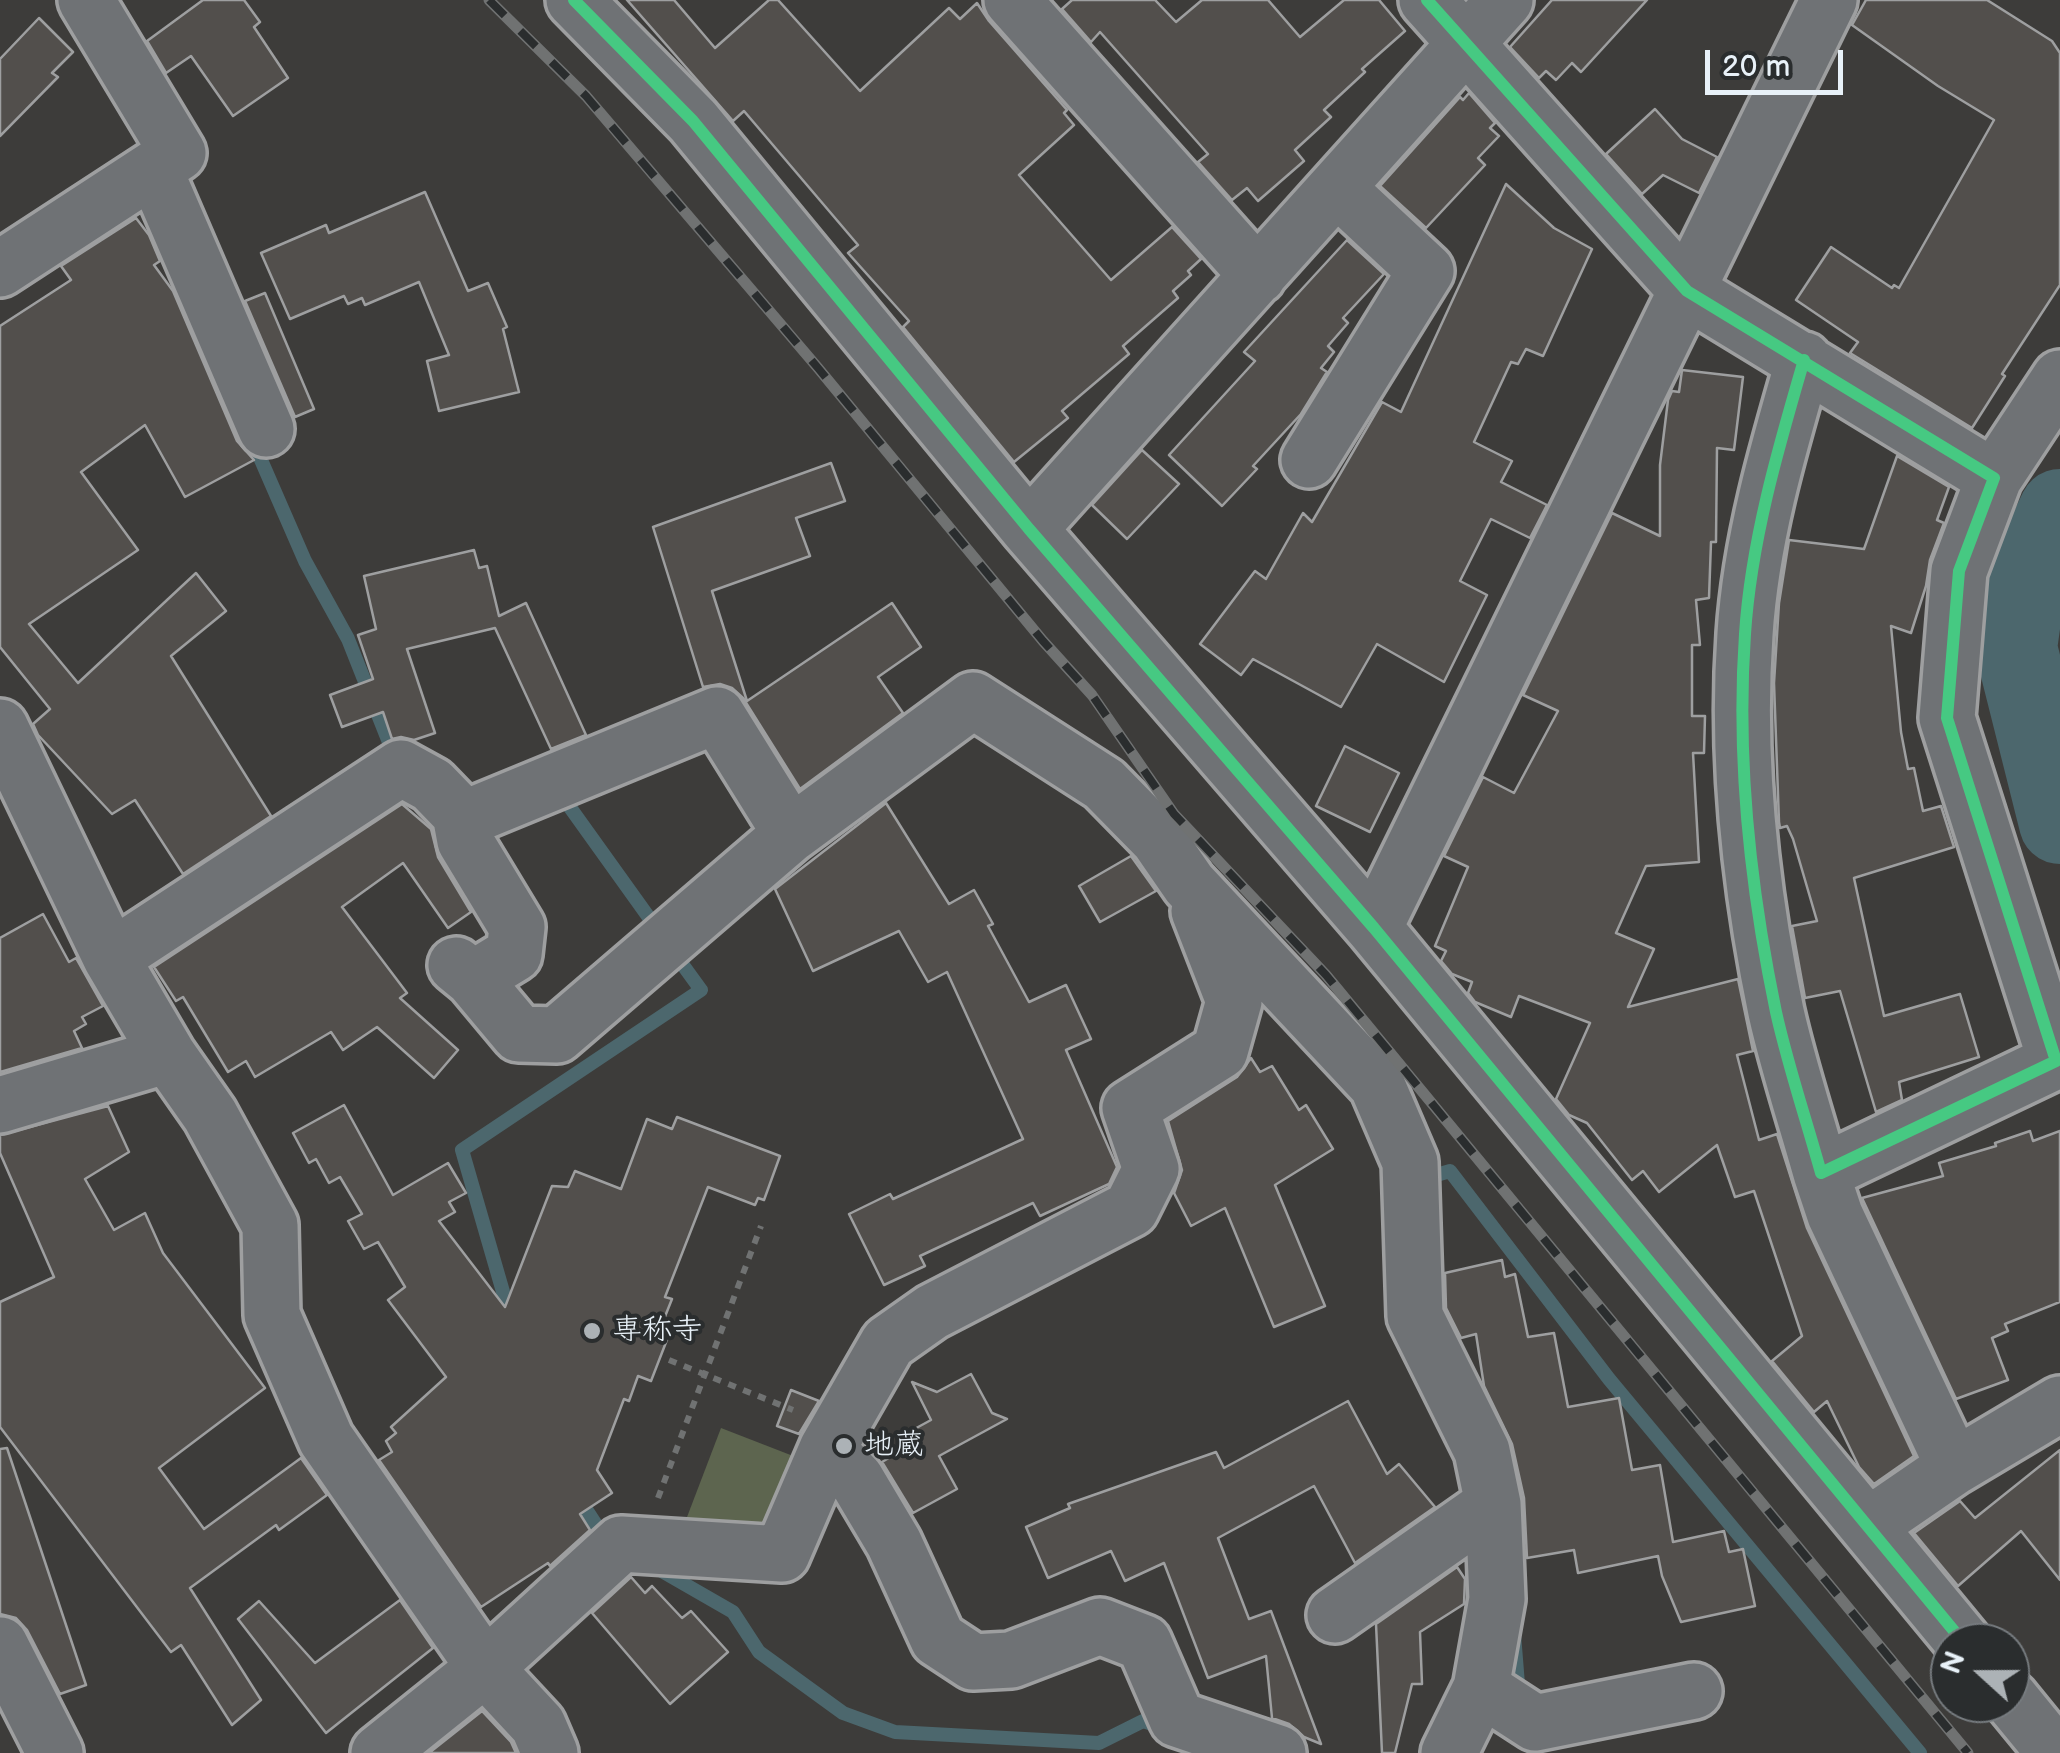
<!DOCTYPE html>
<meta charset="utf-8">
<style>
body{margin:0}
#map{position:relative;width:2060px;height:1753px;overflow:hidden;background:#3d3c3a;font-family:"Balsamiq Sans",sans-serif}
canvas{display:block}
.north{position:absolute;left:1930px;top:1623px;width:100px;height:100px;box-sizing:border-box;background:#2a2d2e;border:2px solid #767b7f;border-radius:50%;rotate:291deg;font-size:28px;font-weight:700;line-height:40px;text-align:center;color:#e8f1f8}
.north::after{content:'';display:block;margin:auto;width:35px;height:45px;background:#acb2b6;clip-path:polygon(50% 0,100% 100%,50% 72%,0 100%)}
.scale{position:absolute;left:1705px;top:50px;width:138px;height:45px;box-sizing:border-box;border:5px solid #e8f1f8;border-top:0;padding-left:12px;font-size:30px;line-height:35px;white-space:nowrap;color:#e8f1f8;-webkit-text-stroke:8px #2a2d2e;paint-order:stroke}
</style>
<div id="map">
<canvas width="2060" height="1753"></canvas>
<div class="north">N</div>
<div class="scale">20 m</div>
</div>
<script>
const ctx = document.querySelector('canvas').getContext('2d');
ctx.lineJoin = 'round';
function fill(path, color) {
  ctx.fillStyle = color;
  ctx.fill(path, 'evenodd');
}
function stroke(path, color, width, dash) {
  ctx.strokeStyle = color;
  ctx.lineWidth = width;
  ctx.lineCap = dash ? 'butt' : 'round';
  ctx.setLineDash(dash || []);
  ctx.stroke(path);
}
function write(font, color, halo, rows, align = 'center') {
  ctx.font = font + ' "Balsamiq Sans","Klee One",sans-serif';
  ctx.lineWidth = 8;
  ctx.setLineDash([]);
  ctx.textBaseline = 'middle';
  ctx.strokeStyle = halo;
  ctx.fillStyle = color;
  for (const [text, x, y, turn = 0] of rows) {
    ctx.save();
    ctx.translate(x, y);
    ctx.rotate((+turn || 0) * Math.PI / 180);
    ctx.textAlign = isNaN(turn) ? turn : align;
    if (halo) ctx.strokeText(text, 0, 0);
    ctx.fillText(text, 0, 0);
    ctx.restore();
  }
}
fill(new Path2D(`
 M721,1428L806,1461L774,1543L679,1538Z`), '#5d654f');
stroke(new Path2D(`
 M258,453L305,561L348,639L394,755
 M559,792L660,933
 M1433,1190V1176L1450,1171L1609,1379L1920,1753
 M507,1320L510,1316L462,1150L701,990L672,950
 M578,1497L606,1540
 M653,1566L733,1612L759,1652L843,1713L895,1732L1099,1743L1143,1721L1163,1728
 M1514,1634L1519,1697`), '#4c676d', 14);
stroke(new Path2D(`
 M2060,510L2025,583L2016,648L2060,823`), '#4c676d', 82);
const building = new Path2D(`
 M203,0H244L260,22L254,27L288,78L233,116L191,56L166,73L147,41Z
 M627,0H674L715,48L769,0H778L860,91L949,8L960,19L977,3L989,21L1067,110L1064,113L1074,125L1019,175L1111,280L1172,227L1201,259L1188,271L1191,275L1173,291L1178,298L1123,346L1129,354L1062,411L1068,418L1014,462L903,327L909,321L848,253L858,245L744,111L733,121Z
 M1072,0H1155L1176,22L1202,0H1268L1300,37L1344,0H1379L1405,31L1362,69L1365,72L1324,110L1331,117L1295,150L1304,161L1258,201L1247,188L1232,200L1198,162L1208,154L1100,32L1091,42L1062,9Z
 M1552,0H1647L1581,72L1572,63L1556,80L1546,71L1539,78L1510,47Z
 M1866,0H1987L2052,41L2060,53V285L2002,374L2005,376L1972,428L1850,353L1858,342L1796,300L1831,247L1892,288L1894,285L1899,288L1994,120L1938,86L1852,25Z
 M39,18L73,52L52,73L58,77L0,136V59Z
 M1469,93L1495,123L1490,128L1499,136L1478,158L1485,165L1426,228L1380,186L1460,97L1463,100Z
 M1655,109L1682,139L1717,157L1699,193L1663,175L1642,194L1606,154Z
 M1506,184L1554,228L1592,249L1543,356L1526,349L1518,364L1511,362L1474,442L1512,461L1501,482L1547,505L1530,538L1491,519L1460,581L1487,595L1444,682L1377,644L1341,707L1253,659L1241,675L1200,644L1255,571L1266,579L1303,513L1312,522L1382,402L1401,412Z
 M425,192L468,291L488,283L507,327L503,329L519,392L439,411L427,361L449,355L419,282L365,305L362,298L348,304L344,296L290,319L261,253L326,225L329,233Z
 M136,218L149,235L160,261L154,265L173,291L237,441L254,460L185,497L145,425L81,472L138,550L29,624L78,683L196,573L226,611L171,656L271,816L183,874L135,800L112,814L38,735L33,724L50,709L0,647V326L71,280L61,266Z
 M1347,240L1384,274L1343,318L1348,323L1328,346L1334,352L1321,368L1327,372L1301,414L1253,466L1257,469L1222,506L1169,455L1255,361L1244,352Z
 M265,293L314,409L295,417L245,301Z
 M1682,370L1743,377L1734,450L1717,448L1716,542H1711L1709,598L1696,600L1700,645H1692V716H1705L1704,753H1693L1699,862L1646,866L1616,933L1654,949L1628,1007L1738,979L1753,1051L1737,1055L1759,1140L1777,1134L1807,1228L1914,1456L1874,1484L1859,1467L1827,1401L1814,1412L1772,1361L1802,1336L1754,1191L1735,1197L1717,1145L1659,1192L1643,1171L1632,1180L1587,1123L1569,1115L1556,1099L1590,1023L1519,996L1511,1017L1475,1002L1468,993L1472,982L1452,974L1441,961L1446,951L1435,946L1468,867L1444,856L1483,777L1514,793L1558,711L1523,695L1612,513L1660,536V465L1668,400L1672,391L1679,392Z
 M1142,450L1179,484L1127,539L1092,505Z
 M1897,456L1949,487L1937,520L1944,523L1930,560L1926,586L1911,633L1891,626L1901,732L1908,769L1914,768L1923,811L1941,806L1954,847L1854,878L1884,1016L1960,994L1979,1057L1899,1082L1902,1100L1876,1112L1840,991L1805,998L1792,926L1817,921L1793,839L1787,826L1780,828L1779,822L1774,683L1779,603L1789,540L1864,549Z
 M831,463L845,501L796,518L810,556L712,591L747,701L892,603L921,647L878,677L903,713L800,789L743,698L732,688L720,684L703,687L653,527Z
 M474,550L479,568L487,566L499,616L526,603L586,735L551,749L495,628L407,649L435,733L414,740L401,737L392,739L383,712L342,727L330,695L373,679L358,635L376,629L364,576Z
 M1345,746L1399,773L1370,832L1316,806Z
 M886,803L949,904L974,890L993,924L988,926L1029,1002L1066,985L1091,1039L1066,1050L1117,1167L1109,1184L1040,1216L1033,1203L920,1256L925,1266L884,1285L849,1214L890,1194L893,1199L1023,1139L947,972L928,982L899,931L813,971L775,889Z
 M402,804L431,829L438,857L471,912L448,928L403,863L342,907L407,993L400,998L458,1050L434,1078L377,1027L343,1050L331,1032L255,1077L246,1061L228,1072L183,997L176,1001L154,967Z
 M1131,856L1156,891L1100,922L1079,886Z
 M43,914L69,962L76,958L103,1006L82,1017L86,1024L74,1031L82,1048L0,1072V938Z
 M1251,1058L1260,1072L1272,1066L1299,1110L1306,1105L1333,1149L1275,1185L1325,1306L1274,1327L1225,1208L1191,1226L1174,1193L1182,1170L1168,1121L1237,1077Z
 M344,1105L393,1195L448,1163L466,1193L449,1202L455,1212L439,1221L505,1307L552,1186L568,1187L575,1171L621,1189L647,1119L672,1129L677,1117L780,1156L764,1200L758,1198L755,1205L708,1187L665,1297L672,1299L660,1329L670,1332L651,1381L638,1376L629,1401L624,1399L597,1470L612,1493L580,1514L590,1530L550,1566L548,1563L481,1607L379,1460L392,1452L386,1441L396,1433L391,1427L446,1377L388,1300L405,1287L378,1242L364,1249L348,1221L362,1214L340,1177L329,1183L316,1159L309,1163L293,1133Z
 M108,1106L129,1152L85,1179L114,1230L145,1213L163,1253L265,1388L159,1468L204,1529L301,1458L327,1495L279,1530L276,1525L190,1588L261,1700L232,1725L181,1645L171,1652L0,1427V1302L54,1277L0,1153V1135Z
 M2030,1131L2033,1141L2060,1131V1302L2005,1324L2008,1331L1992,1338L2008,1380L1956,1399L1862,1198L1943,1176L1939,1163L1996,1146L1995,1143Z
 M1502,1260L1505,1277L1515,1274L1528,1337L1554,1333L1568,1407L1619,1398L1632,1470L1660,1465L1673,1542L1724,1531L1729,1552L1743,1549L1755,1606L1681,1622L1662,1576L1658,1556L1578,1573L1574,1550L1527,1558L1524,1498L1512,1444L1484,1386L1476,1334L1461,1338L1446,1308L1445,1273Z
 M971,1374L992,1413L1007,1419L939,1456L957,1489L913,1513L882,1462L904,1449L898,1438L931,1420L912,1382L937,1392Z
 M791,1390L819,1401L799,1434L777,1426Z
 M1348,1401L1387,1474L1399,1464L1435,1507L1355,1563L1314,1486L1218,1538L1249,1619L1271,1611L1321,1744L1304,1737L1289,1724L1272,1718L1266,1656L1208,1678L1164,1563L1125,1581L1111,1551L1048,1578L1026,1527L1070,1508L1068,1504L1216,1452L1224,1468Z
 M7,1448L86,1685L60,1694L27,1630L16,1618L0,1614V1449Z
 M2060,1450V1580L2021,1531L1958,1586L1914,1533L1960,1501L1975,1518Z
 M1457,1567L1465,1579L1464,1604L1420,1632L1422,1684H1412L1395,1753H1382L1376,1624Z
 M631,1577L645,1593L652,1586L682,1618L691,1611L728,1652L670,1704L592,1613Z
 M400,1600L433,1648L326,1733L238,1619L259,1601L315,1663Z
 M482,1711L511,1742L516,1753H429Z`);
fill(building, '#524f4c');
stroke(building, '#9e9fa0', 2.5);
const minor = new Path2D(`
 M574,0L693,121L1029,529L1374,928L1964,1643
 M1012,0L1258,276
 M1427,0L1687,291L1994,478L1959,571L1947,718L2056,1061L1821,1173C1806,1119 1788,1066 1776,1012C1750,887 1736,762 1745,634C1751,541 1778,449 1804,360
 M155,171L266,429
 M0,269L178,153L86,0
 M1309,460L1426,271L1337,188
 M1994,478L2060,378
 M1029,529L1505,0
 M0,727L111,958L168,1055L210,1115L270,1225L272,1315L326,1439L485,1668L538,1725L550,1753
 M460,814L465,841L517,927L514,954L473,979
 M1374,928L1829,0
 M111,958L401,768L432,785L460,814H476L717,715L791,834
 M456,965L473,979L519,1034L557,1035L791,834L973,700L1104,784L1158,839L1189,884L1377,1085L1410,1162L1415,1316L1482,1451L1493,1504L1497,1599L1481,1688L1449,1753
 M0,1105L168,1055
 M1821,1173L1835,1215L1954,1467
 M827,1449L856,1479L894,1543L938,1639L973,1662L1011,1660L1100,1626L1144,1643L1177,1719L1278,1753
 M1868,1526L1954,1467L2060,1404
 M1335,1615L1493,1504
 M0,1645L55,1753
 M1481,1688L1535,1723L1694,1691
 M2010,1698L2055,1753
 M379,1753L485,1668L621,1544L782,1554L827,1449L888,1343L932,1312L1131,1209L1151,1169L1130,1108L1220,1051L1234,1001L1199,911`);
stroke(minor, '#9e9fa0', 62);
stroke(new Path2D(`
 M669,1360L793,1410
 M658,1498L761,1226`), '#707272', 6, [8, 8]);
stroke(minor, '#6f7275', 55);
const rail = new Path2D(`
 M489,0L586,96L818,368L1043,641L1092,695L1174,814L1326,975L1968,1753`);
stroke(rail, '#707272', 11);
stroke(rail, '#2a2d2e', 8, [22]);
stroke(new Path2D(`
 M574,0L693,121L1029,529L1374,928L1964,1643
 M1427,0L1687,291L1994,478L1959,571L1947,718L2056,1061L1821,1173C1806,1119 1788,1066 1776,1012C1750,887 1736,762 1745,634C1751,541 1778,449 1804,360`), '#46c982', 12);
for (const [x, y, r, color] of [
 [592,1331,10,"#acb2b6"],
 [844,1446,10,"#acb2b6"]
]) {
  const dot = new Path2D();
  dot.arc(x, y, r, 0, 2 * Math.PI);
  ctx.fillStyle = color;
  ctx.fill(dot);
  stroke(dot, '#2a2d2e', 4);
}
write('30px', '#e8f1f8', '#2a2d2e', [
 ["専称寺",612,1331],
 ["地蔵",864,1446]
], 'left');
</script>
